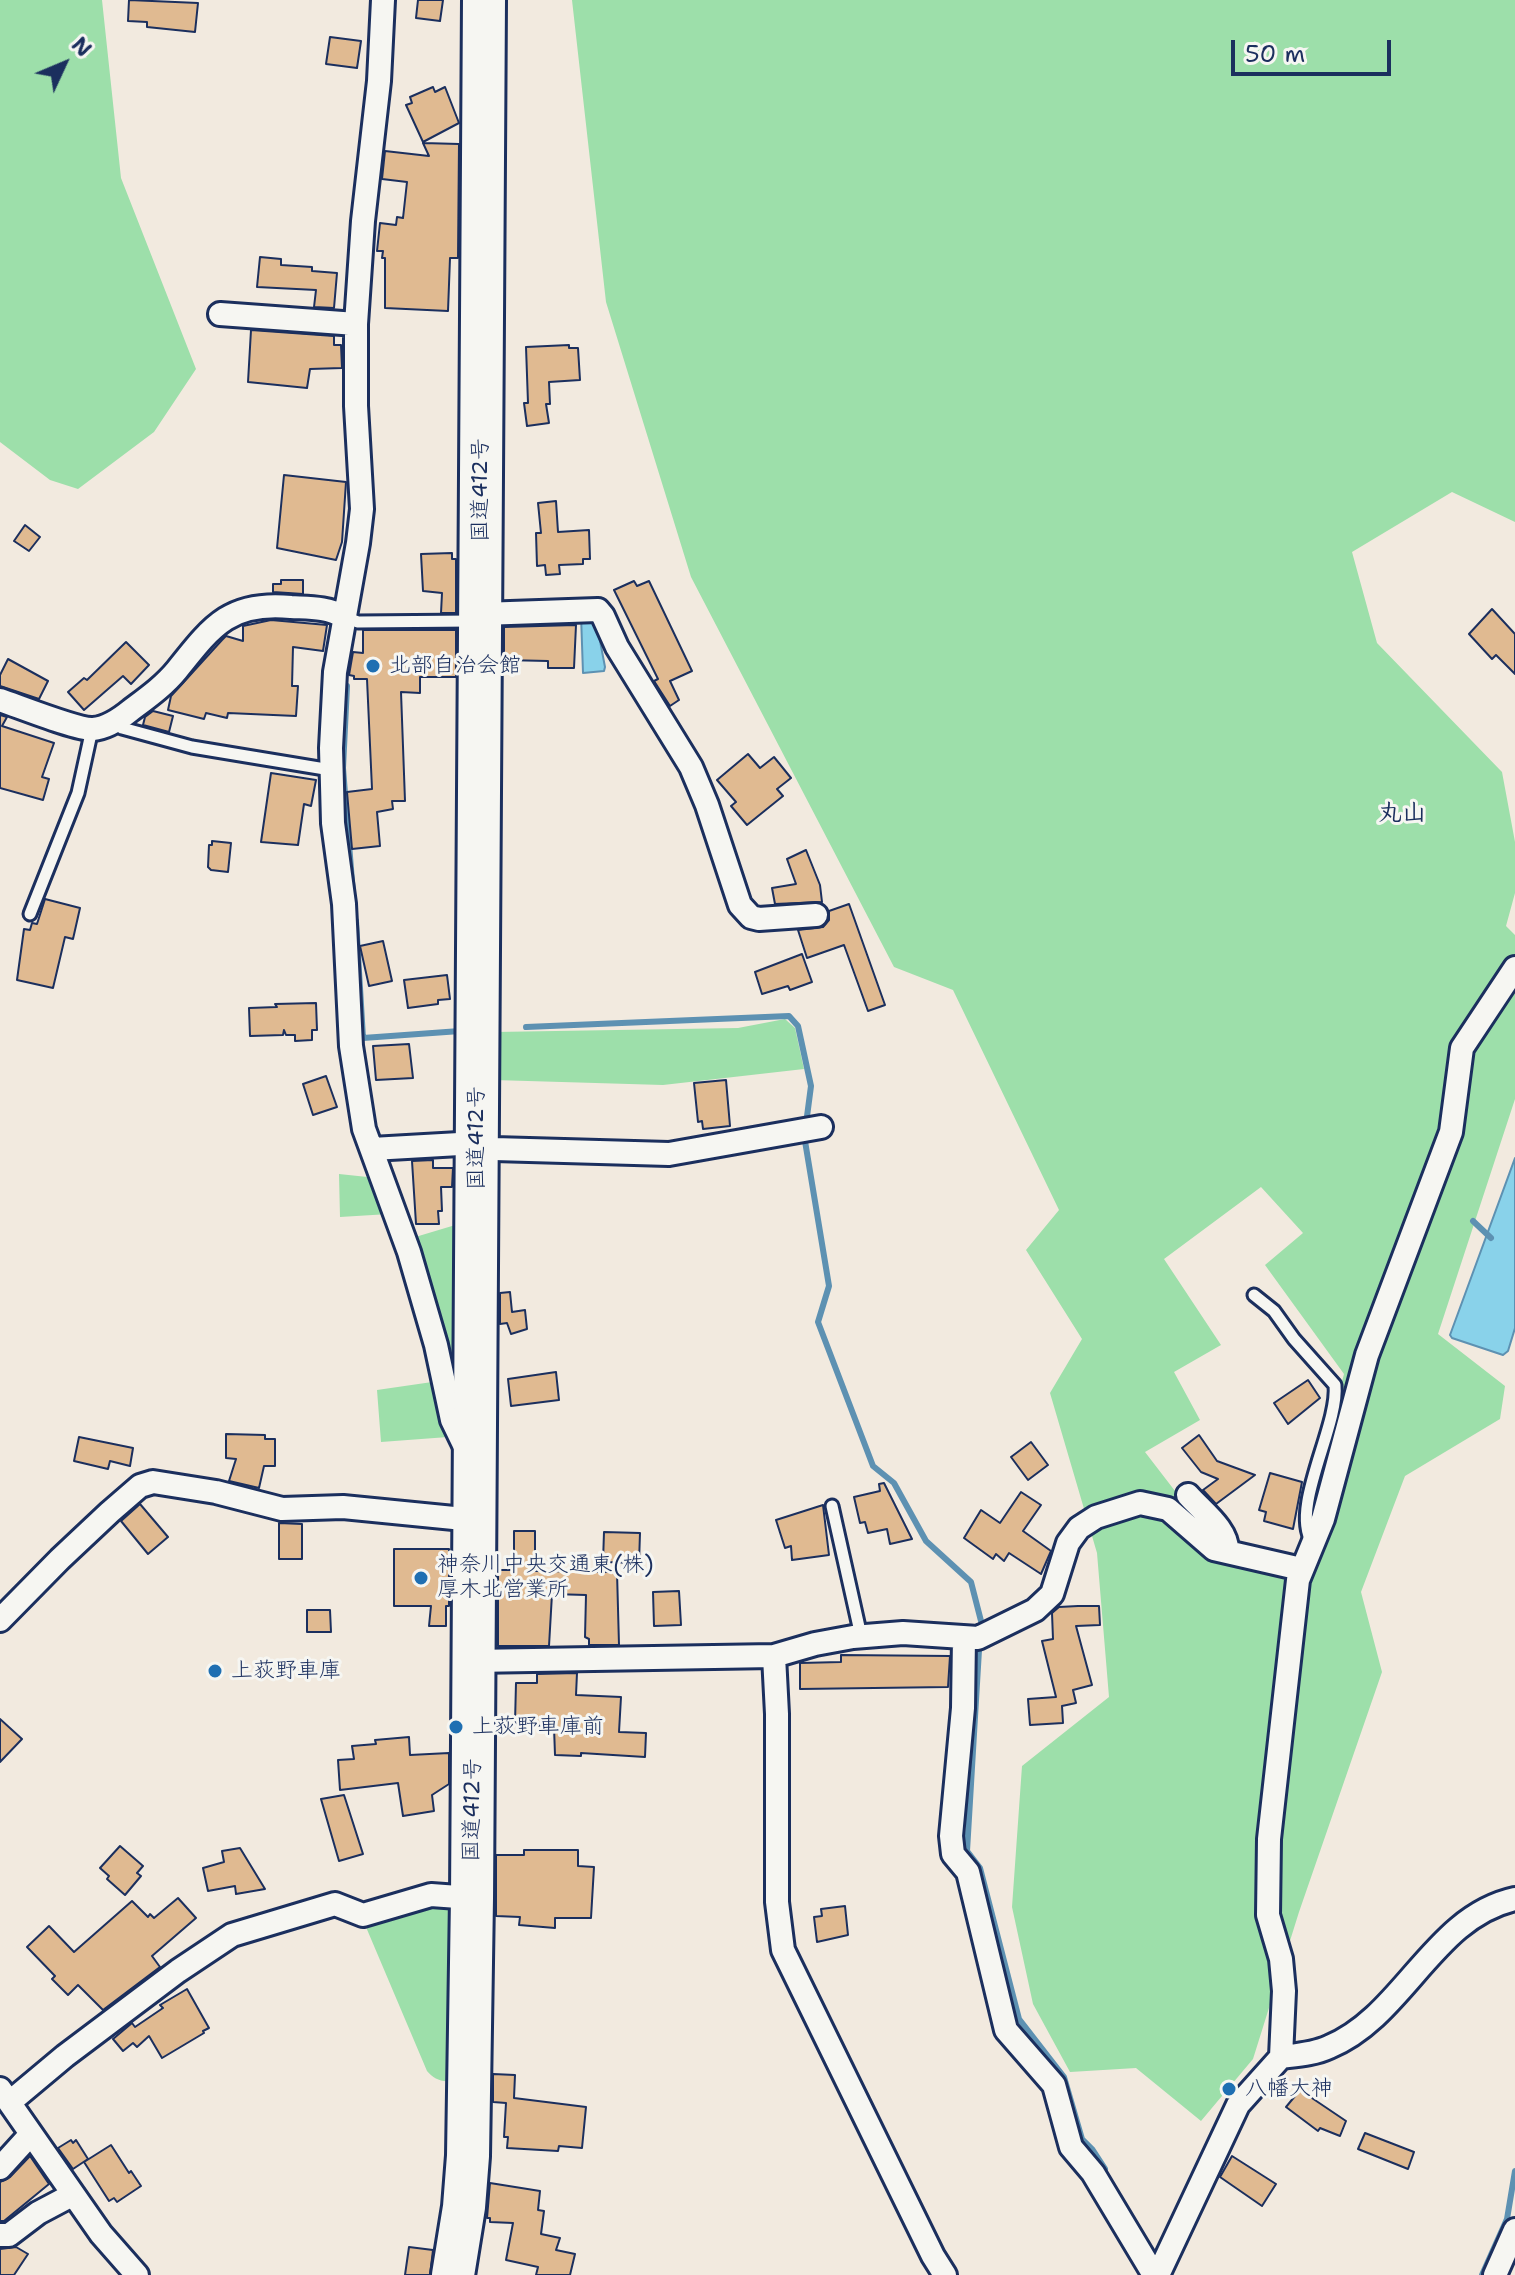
<!DOCTYPE html>
<meta charset="utf-8">
<style>
body{margin:0}
#map{position:relative;width:1515px;height:2275px;overflow:hidden;background:#f2eadf;font-family:"Shantell Sans",sans-serif}
canvas{display:block}
.north{position:absolute;left:24px;top:24px;width:80px;height:80px;-webkit-text-stroke:6px #f6f6f2;paint-order:stroke;rotate:46deg;font-size:22px;font-weight:700;line-height:32px;text-align:center;color:#1b2f5e}
.north::after{content:'';display:block;margin:auto;width:28px;height:36px;background:#1b2f5e;clip-path:polygon(50% 0,100% 100%,50% 72%,0 100%)}
.scale{position:absolute;left:1231px;top:40px;width:160px;height:36px;box-sizing:border-box;border:4px solid #1b2f5e;border-top:0;padding-left:10px;font-size:24px;line-height:28px;white-space:nowrap;color:#1b2f5e;-webkit-text-stroke:6px #f6f6f2;paint-order:stroke}
</style>
<div id="map">
<canvas width="1515" height="2275"></canvas>
<div class="north">N</div>
<div class="scale">50 m</div>
</div>
<script>
const ctx = document.querySelector('canvas').getContext('2d');
ctx.lineJoin = 'round';
function fill(path, color) {
  ctx.fillStyle = color;
  ctx.fill(path, 'evenodd');
}
function stroke(path, color, width, dash) {
  ctx.strokeStyle = color;
  ctx.lineWidth = width;
  ctx.lineCap = dash ? 'butt' : 'round';
  ctx.setLineDash(dash || []);
  ctx.stroke(path);
}
function write(font, color, halo, rows, align = 'center') {
  ctx.font = font + ' "Shantell Sans","Klee One",sans-serif';
  ctx.lineWidth = 6;
  ctx.setLineDash([]);
  ctx.textBaseline = 'middle';
  ctx.strokeStyle = halo;
  ctx.fillStyle = color;
  for (const [text, x, y, turn = 0] of rows) {
    ctx.save();
    ctx.translate(x, y);
    ctx.rotate((+turn || 0) * Math.PI / 180);
    ctx.textAlign = isNaN(turn) ? turn : align;
    if (halo) ctx.strokeText(text, 0, 0);
    ctx.fillText(text, 0, 0);
    ctx.restore();
  }
}
fill(new Path2D(`
 M0,0H102L121,178L196,369L154,432L78,489L50,480L0,442Z
 M572,0H1515V522L1452,492L1352,552L1377,643L1502,772L1515,842V893L1506,926L1515,935V1099L1438,1334L1505,1386L1500,1419L1405,1476L1361,1592L1382,1672L1299,1912L1253,2059L1201,2121L1136,2068L1070,2072L1033,2004L1012,1907L1022,1766L1109,1697L1097,1553L1050,1393L1082,1339L1026,1250L1059,1210L953,990L894,967L691,577L606,302ZM1261,1187L1303,1233L1265,1265L1344,1374L1296,1556L1215,1543L1145,1452L1200,1420L1174,1372L1221,1345L1164,1259Z
 M785,1019L795,1028L804,1069L663,1085L494,1080L495,1032L738,1028Z
 M339,1174L377,1178L389,1214L340,1217Z
 M462,1223L459,1352H443L412,1238Z
 M439,1381L448,1437L381,1442L377,1390Z
 M432,1900L453,1906L450,2081C440,2082 433,2078 427,2071L363,1920Z`), '#9ddfaa');
const water = new Path2D(`
 M581,615L596,620L605,667L604,671L583,673Z
 M1515,1158V1328L1508,1351L1503,1355L1452,1338L1450,1335Z`);
fill(water, '#89d2ea');
stroke(water, '#5d91b2', 2);
stroke(new Path2D(`
 M347,686L343,768L353,894
 M356,921L363,1038L460,1031
 M526,1027L789,1016L798,1026L811,1086L806,1124
 M804,1135L829,1286L818,1322L873,1466L894,1483L926,1541L971,1582L981,1621
 M1473,1221L1491,1238
 M979,1650L967,1851L980,1868L1019,2019L1064,2077L1082,2139L1092,2149L1105,2169
 M1482,2275L1507,2219L1515,2171`), '#5d91b2', 6);
const building = new Path2D(`
 M129,0L198,3L195,32L147,27V22L128,21Z
 M418,0H443L440,21L416,18Z
 M330,37L361,41L357,68L326,64Z
 M433,87L435,92L445,87L459,123L423,142L406,105L412,103L410,97Z
 M423,143L459,144L458,258H450L448,311L385,308V258H382L383,251H377L380,223L396,225L397,217L403,218L407,182L382,179L385,151L429,156Z
 M260,257L281,259V265L312,267V271L337,273L334,308L314,307L316,290L257,287Z
 M251,330L334,336V345H341L342,368L310,369L307,388L248,382Z
 M569,345V348H578L580,380L549,382L550,404H546L549,423L527,426L524,403H528L526,347Z
 M284,475L346,482L342,542L336,560L277,548Z
 M556,501L558,532L589,530L590,559H583V564L559,565L560,574L546,575L545,565L537,566L536,533H541L538,503Z
 M25,525L40,537L29,551L14,541Z
 M452,553V559H456V613H441L442,593L423,591L421,554Z
 M281,580H303V594L273,592V584H281Z
 M634,581L637,586L649,581L692,671L670,681L679,700L670,706L654,681L658,679L614,590Z
 M1492,609L1515,634V674L1496,655L1492,659L1469,634Z
 M271,620L327,625L323,651L293,647L292,686H298L296,716L228,713L227,718L206,713L204,719L168,710L171,696L222,640L226,636L243,641V626Z
 M576,625L574,668H548V661L504,660V627Z
 M363,630H456V677H420V693L401,692L405,801H392L393,809L377,812L380,846L352,849L347,792L372,789L367,679H354V676L349,675L353,652L363,653Z
 M126,642L149,665L131,684L123,676L84,710L68,692L84,678L87,680Z
 M8,659L48,681L39,699L0,686V675Z
 M153,711L173,716L169,732L143,725L145,717Z
 M0,715L7,717L2,726L54,743L42,777L49,779L43,800L0,788Z
 M748,754L760,768L774,757L791,778L777,789L783,796L747,825L731,806L736,802L717,780Z
 M271,773L316,780L311,806L304,804L298,845L261,842Z
 M212,841L231,843L228,872L211,870L208,867L209,845H212Z
 M806,850L820,885L822,902L775,904L772,888L796,884L787,859Z
 M45,899L80,908L73,939L65,937L53,988L17,980L24,929L30,930L32,923L37,924Z
 M849,904L885,1005L868,1011L844,945L807,958L798,930L823,927L829,920V911Z
 M383,941L392,981L369,986L360,946Z
 M802,954L812,982L790,990L788,986L762,994L755,972Z
 M447,975L450,999L438,1000V1004L408,1008L404,980Z
 M316,1003L317,1030H312V1040L295,1041V1035H286L284,1030L283,1035L250,1036L249,1008L277,1007L275,1004Z
 M409,1044L413,1078L376,1080L373,1046Z
 M326,1076L337,1107L313,1115L303,1084Z
 M726,1080L730,1126L703,1129L702,1121L698,1122L694,1083Z
 M433,1160V1168H453L452,1187H441L442,1211H438L439,1224H416L412,1161Z
 M510,1292L512,1312L525,1310L527,1329L511,1334L507,1323L500,1324V1293Z
 M556,1372L559,1400L511,1406L508,1379Z
 M1308,1380L1320,1398L1288,1424L1274,1403Z
 M226,1434L265,1435V1439H275V1466H264L259,1488L229,1481L236,1459L226,1458Z
 M1199,1435L1217,1461L1255,1475L1216,1504L1203,1490L1218,1479L1201,1472L1182,1448Z
 M79,1437L133,1448L130,1466L110,1461L108,1469L74,1461Z
 M1031,1442L1048,1465L1028,1480L1011,1457Z
 M1270,1473L1302,1482L1293,1529L1264,1521L1266,1512L1259,1510Z
 M884,1483L912,1539L890,1544L887,1529L868,1533L865,1522L860,1523L854,1497L880,1491L879,1484Z
 M1021,1492L1041,1505L1023,1531L1051,1551L1041,1574L1009,1553L1004,1561L996,1554L993,1559L964,1538L981,1510L1000,1523Z
 M140,1504L168,1537L148,1554L121,1521Z
 M823,1505L829,1555L792,1560L791,1546L785,1548L776,1520Z
 M279,1523L302,1524V1559H279Z
 M514,1531H535V1571L617,1572L619,1645H589V1639L585,1637L586,1595L552,1594L549,1646H498V1570H514Z
 M604,1532L640,1533L639,1563L603,1562Z
 M394,1549H449V1606H446V1626H429L431,1606H394Z
 M679,1591L681,1625L654,1626L653,1592Z
 M1078,1606H1099L1100,1625L1076,1626L1092,1685L1073,1690L1076,1703L1062,1706L1063,1723L1030,1725L1028,1699L1056,1697L1042,1641L1053,1639L1052,1613L1059,1607Z
 M307,1610H330L331,1632H307Z
 M841,1655L950,1656L948,1687L800,1689V1663L841,1662Z
 M577,1673L576,1695L621,1697L619,1732L646,1733L645,1757L581,1753V1756L555,1755L554,1727L515,1723L516,1683H537V1674Z
 M0,1719L22,1739L0,1762Z
 M409,1737L410,1755L449,1753V1784L432,1795L434,1811L403,1816L398,1783L340,1790L338,1760L354,1759L352,1746L376,1744L375,1740Z
 M344,1795L363,1854L339,1861L321,1799Z
 M120,1846L143,1866L137,1873L141,1876L125,1895L107,1879L109,1876L100,1868Z
 M240,1848L265,1889L236,1894L235,1886L208,1891L203,1868L224,1862L222,1851Z
 M524,1850H578V1866L594,1867L591,1918H555V1928L519,1925L520,1917L496,1916V1855H524Z
 M178,1898L196,1918L152,1956L160,1967L103,2010L78,1985L68,1995L52,1979L55,1976L27,1947L49,1926L74,1952L132,1901L148,1917L150,1914L154,1918Z
 M845,1906L848,1935L817,1942L814,1917L822,1916L821,1909Z
 M187,1989L209,2028L203,2031L204,2033L162,2058L149,2036L137,2047L133,2043L123,2051L113,2039L132,2023L135,2027L163,2008L160,2005Z
 M493,2074L515,2075L514,2098L586,2107L582,2148L559,2146L558,2151L507,2148L508,2137H504L506,2103L493,2102Z
 M1300,2090L1346,2121L1340,2136L1320,2128L1318,2131L1286,2107Z
 M1365,2133L1414,2152L1408,2169L1358,2149Z
 M71,2140L73,2143L76,2140L88,2159L73,2169L58,2148Z
 M111,2145L129,2173L131,2171L141,2186L117,2202L114,2198L109,2201L84,2162Z
 M30,2156L49,2184L4,2221H0V2182L10,2177Z
 M1232,2156L1276,2184L1262,2206L1220,2177Z
 M490,2183L540,2191L538,2210L544,2211L541,2234L560,2238L556,2250L575,2254L570,2275H536L538,2267L506,2260L513,2223L490,2222V2218H487Z
 M16,2247L28,2254L14,2275H0V2249Z
 M409,2247L433,2250L430,2275H405Z`);
fill(building, '#e0ba91');
stroke(building, '#1b2f5e', 2);
const lane = new Path2D(`
 M344,617L358,622L472,621
 M114,723L122,728L192,747L331,770
 M30,914L78,793L92,729
 M1254,1295L1274,1311L1294,1339L1335,1385C1339,1426 1290,1507 1312,1542
 M832,1506L861,1636`);
const street = new Path2D(`
 M383,0L379,81L363,221L356,324V406L362,509L358,543L335,672L331,748L333,823L344,904L351,1046L364,1129L409,1252L436,1345L452,1420L467,1451
 M220,314L356,324
 M481,614L598,610L603,616L617,647L691,767L707,805L740,905L751,917L759,919L816,915
 M0,700C18,706 78,730 93,729C107,728 120,719 131,710C147,698 164,686 177,670C212,626 230,601 291,607C309,608 328,607 344,617
 M372,1149L477,1143L494,1149L669,1154L821,1127
 M1188,1495C1202,1511 1229,1530 1227,1552
 M0,1620L60,1559L110,1512L140,1486L153,1482L216,1492L282,1509L343,1507L474,1520
 M964,1638L963,1708L951,1836L953,1854L968,1872L1006,2030L1054,2085L1071,2147L1093,2173L1154,2275
 M774,1656L815,1644L853,1637L903,1633L978,1638L1035,1610L1052,1594L1068,1543L1079,1528L1096,1517L1140,1503L1168,1509L1214,1549L1301,1569
 M473,1661L774,1656L777,1714V1902L783,1950L933,2256L945,2275
 M1281,2057L1284,1991L1281,1959L1268,1915L1269,1839L1298,1580L1323,1519L1367,1355L1451,1132L1462,1048L1515,968
 M0,2089L101,2234L137,2275
 M10,2102L65,2056L178,1971L232,1935L335,1904L363,1915L431,1895L472,1898
 M0,2168L31,2134
 M0,2235H9L38,2213L72,2195
 M1158,2275L1238,2105L1281,2057C1297,2055 1314,2054 1329,2047C1404,2016 1433,1917 1515,1899
 M1495,2275L1515,2230`);
const highway = new Path2D(`
 M453,2275L464,2207L468,2156L472,1898L484,0`);
stroke(lane, '#1b2f5e', 17);
stroke(street, '#1b2f5e', 28);
stroke(highway, '#1b2f5e', 48);
stroke(lane, '#f6f6f2', 11);
stroke(street, '#f6f6f2', 22);
stroke(highway, '#f6f6f2', 42);
for (const [x, y, r, color] of [
 [373,666,8,"#1f6fb2"],
 [421,1578,8,"#1f6fb2"],
 [215,1671,8,"#1f6fb2"],
 [456,1727,8,"#1f6fb2"],
 [1229,2089,8,"#1f6fb2"]
]) {
  const dot = new Path2D();
  dot.arc(x, y, r, 0, 2 * Math.PI);
  ctx.fillStyle = color;
  ctx.fill(dot);
  stroke(dot, '#f6f6f2', 3);
}
write('22px', '#1b2f5e', '#f6f6f2', [
 ["国道412号",481,490,-90],
 ["国道412号",477,1138,-90],
 ["国道412号",473,1810,-89]
]);
write('22px', '#1b2f5e', '#f6f6f2', [
 ["北部自治会館",389,666],
 ["神奈川中央交通東(株)",437,1565],
 ["厚木北営業所",437,1590],
 ["上荻野車庫",231,1671],
 ["上荻野車庫前",472,1727],
 ["八幡大神",1245,2089]
], 'left');
write('bold 24px', '#1b2f5e', '#f6f6f2', [
 ["丸山",1402,814]
]);
</script>
